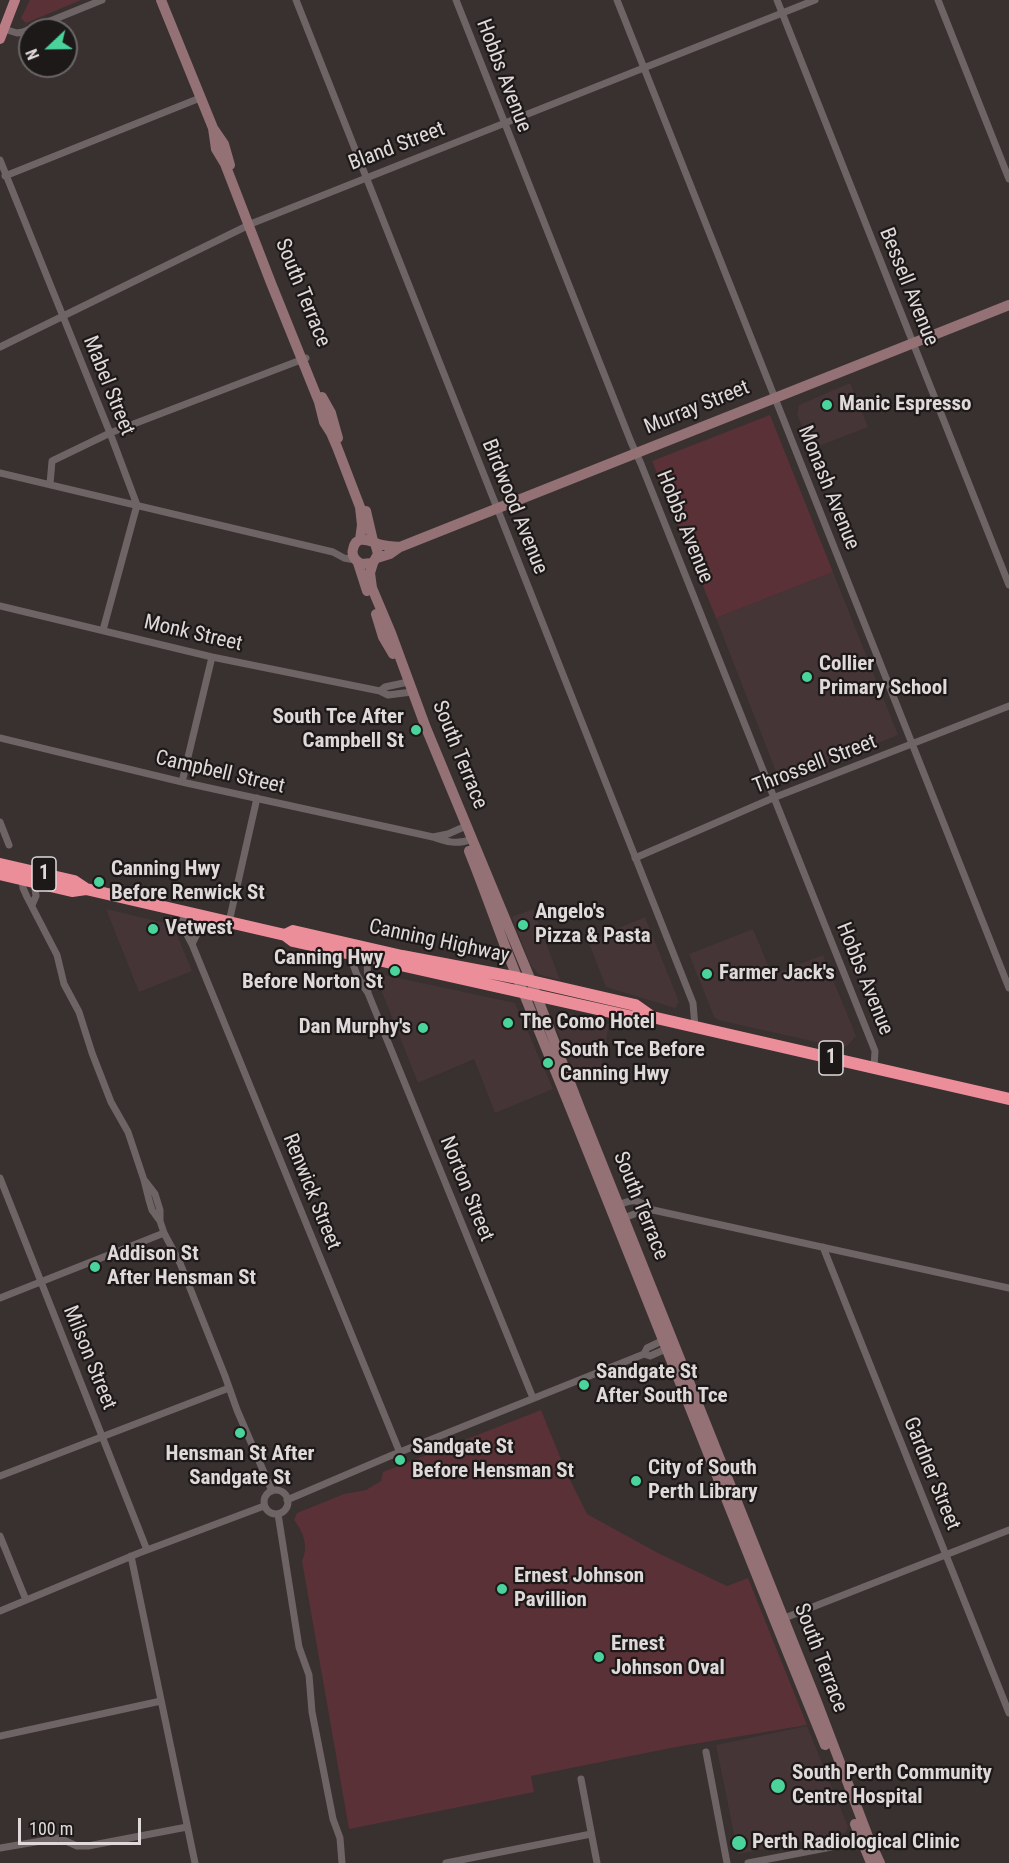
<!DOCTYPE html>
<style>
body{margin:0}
#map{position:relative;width:1009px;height:1863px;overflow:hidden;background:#393030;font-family:"Roboto Condensed",sans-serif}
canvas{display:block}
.north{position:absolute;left:18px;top:18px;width:60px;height:60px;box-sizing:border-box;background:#1d1919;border:2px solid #6b6666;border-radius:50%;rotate:248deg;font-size:16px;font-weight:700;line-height:24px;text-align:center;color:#e0d9da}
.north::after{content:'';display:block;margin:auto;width:21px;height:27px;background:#4ad49c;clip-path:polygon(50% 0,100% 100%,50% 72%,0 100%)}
.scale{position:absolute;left:18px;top:1818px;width:123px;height:27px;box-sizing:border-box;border:3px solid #e0d9da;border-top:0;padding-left:8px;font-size:18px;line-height:21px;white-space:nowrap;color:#e0d9da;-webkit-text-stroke:4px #1d1919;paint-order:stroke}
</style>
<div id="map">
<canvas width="1009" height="1863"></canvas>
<div class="north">N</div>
<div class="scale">100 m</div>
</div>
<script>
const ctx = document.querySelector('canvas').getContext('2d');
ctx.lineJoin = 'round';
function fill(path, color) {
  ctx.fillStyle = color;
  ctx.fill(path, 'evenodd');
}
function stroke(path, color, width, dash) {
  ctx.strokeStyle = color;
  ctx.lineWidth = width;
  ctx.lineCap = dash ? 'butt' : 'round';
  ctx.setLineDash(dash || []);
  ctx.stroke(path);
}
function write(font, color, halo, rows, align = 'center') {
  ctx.font = font + ' "Roboto Condensed",sans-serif';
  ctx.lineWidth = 4.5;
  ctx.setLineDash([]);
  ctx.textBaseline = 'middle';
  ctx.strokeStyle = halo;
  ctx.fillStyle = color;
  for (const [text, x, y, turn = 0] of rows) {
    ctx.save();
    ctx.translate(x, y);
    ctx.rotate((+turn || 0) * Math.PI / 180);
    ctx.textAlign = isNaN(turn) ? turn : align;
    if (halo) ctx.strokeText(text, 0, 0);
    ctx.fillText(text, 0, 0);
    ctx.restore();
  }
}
fill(new Path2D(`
 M850,383L868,427L811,449L797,414L799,405Z
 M833,572L898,735L780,782L716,618Z
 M106,909L173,925L192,971L139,992Z
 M533,909L560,980L538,974L530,964L512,917Z
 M645,917L679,1002L675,1008L606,987L588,941Z
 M753,929L772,975L823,955L856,1036L848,1045L843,1048L718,1020L714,1017L689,954Z
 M380,974L515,1003L553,1089L495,1113L474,1059L418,1083L378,982Z
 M559,1011L609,1024L600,1072L572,1067L553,1020Z
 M807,1726L848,1827L845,1833L738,1854L716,1745Z`), '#463537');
fill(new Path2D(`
 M30,0H81L26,23L21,18Z
 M770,415L833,572L716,618L652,461Z
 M541,1410L567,1474L587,1514L658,1553L727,1586L748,1578L807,1725L676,1747L531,1776L534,1792L349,1829L302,1561C309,1546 303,1532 294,1520L297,1513L344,1494L366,1490L381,1481L383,1472Z`), '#593136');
stroke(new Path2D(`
 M296,0L693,1003L695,1027
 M456,0L631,442L641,464L875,1051L874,1068
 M617,0L1009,988
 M777,0L1009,585
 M938,0L1009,179
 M4,29L17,33L23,32L102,0
 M0,160L110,433L137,505L103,630
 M5,176L200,98
 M0,347L253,223L815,0
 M0,473L333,552L344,558L355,560
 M50,484L52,461L110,433L306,358
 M0,606L212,657L380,691L388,695L412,692
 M380,691L385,687L408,682
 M0,738L182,782L433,837C446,842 458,845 472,839
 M182,782L212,657
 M0,822L9,845
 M433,837L448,834L466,826
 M635,858L773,798L1009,706
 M22,877L23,888L27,897L57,955L64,984L79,1012L92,1053L111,1102L128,1132L144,1180L149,1200L152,1210L160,1221
 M32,905L36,896L34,881
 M185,912L182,925L192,944L400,1453
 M229,922L257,798
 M192,944L197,934L200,915
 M351,955C353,969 359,981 368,993L533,1398
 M367,958L368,993
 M0,1178L147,1550
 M145,1181L155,1194L160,1210V1221L164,1233L180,1263L225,1376L237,1410L272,1491
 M616,1206C633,1199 637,1198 653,1210L1009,1288
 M621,1219L637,1213L653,1210
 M823,1247L1009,1713
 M0,1298L164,1233
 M644,1354L647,1348L666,1339
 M0,1476L229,1388
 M264 1502a12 12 0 1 1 24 0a12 12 0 1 1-24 0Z
 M287,1500L390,1456L644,1354L650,1356L668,1348
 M278,1514L299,1647L309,1675L312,1712L333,1819L340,1838L342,1863
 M0,1536L26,1600
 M131,1556L195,1863
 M0,1611L139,1553L264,1506
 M782,1619L1009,1530
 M0,1736L161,1701
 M706,1752L727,1863
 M581,1779L597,1863
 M0,1848L59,1838L77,1846H88L187,1827
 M446,1863L591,1834
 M748,1863L863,1841`), '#6f6465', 7);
stroke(new Path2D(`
 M161,0L213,128L216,149L225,164L271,283L319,402L324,422L331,433L337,447L360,507L362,525L360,540
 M213,128L224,144L230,165
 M322,397L331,413L338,438
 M366,511L373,541
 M375,543L378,554L373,563L361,564C356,561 351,556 353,549C356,535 367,540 376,543C383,546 392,546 400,547
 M377,558L390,554L400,547L1009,305
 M358,563L367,591
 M373,563L370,573L372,588L391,633L426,728L531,981L581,1111L817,1702L869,1839L880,1863
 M376,614L383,637L393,654
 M469,851C486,893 500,935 517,977C622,1232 721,1490 825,1745
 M855,1824L871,1863`), '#947175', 10);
stroke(new Path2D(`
 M0,39L15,0`), '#ba7d85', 10);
stroke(new Path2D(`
 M0,864L74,881L86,889L285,935L293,941L633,1017H652L1009,1099
 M0,874L72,891L86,889
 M285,935L293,931L402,956L518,978L635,1005L652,1017`), '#ec8e9a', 12);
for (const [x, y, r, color] of [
 [827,405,6,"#4ad49c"],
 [807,677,6,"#4ad49c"],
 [416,730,6,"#4ad49c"],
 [99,882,6,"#4ad49c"],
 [523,925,6,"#4ad49c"],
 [153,929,6,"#4ad49c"],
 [395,971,6,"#4ad49c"],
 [707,974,6,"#4ad49c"],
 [508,1023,6,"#4ad49c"],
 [423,1028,6,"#4ad49c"],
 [548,1063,6,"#4ad49c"],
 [95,1267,6,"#4ad49c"],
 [584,1385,6,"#4ad49c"],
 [240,1433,6,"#4ad49c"],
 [400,1460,6,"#4ad49c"],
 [636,1481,6,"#4ad49c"],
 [502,1589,6,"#4ad49c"],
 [599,1657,6,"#4ad49c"],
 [778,1786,8,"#4ad49c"],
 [739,1843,8,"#4ad49c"]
]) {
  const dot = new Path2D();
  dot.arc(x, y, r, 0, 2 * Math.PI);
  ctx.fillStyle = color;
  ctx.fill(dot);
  stroke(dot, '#1d1919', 2);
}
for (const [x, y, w] of [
 [44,874,24],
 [831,1058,24]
]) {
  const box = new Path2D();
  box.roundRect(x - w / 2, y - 17, w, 34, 4.5);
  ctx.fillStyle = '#1d1919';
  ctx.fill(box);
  stroke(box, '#e0d9da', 1.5);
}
write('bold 20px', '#e0d9da', null, [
 ["1",44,874],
 ["1",831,1058]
]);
write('21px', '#e0d9da', '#1d1919', [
 ["Hobbs Avenue",503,76,69],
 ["Bland Street",397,147,-21],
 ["Bessell Avenue",908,287,68],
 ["South Terrace",302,293,68],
 ["Mabel Street",108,386,68],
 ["Murray Street",697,408,-22],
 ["Monash Avenue",828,488,68],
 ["Birdwood Avenue",514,507,68],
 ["Hobbs Avenue",684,527,68],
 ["Monk Street",193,634,13],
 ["South Terrace",459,755,68],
 ["Throssell Street",815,765,-21],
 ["Campbell Street",220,773,13],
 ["Canning Highway",439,942,12],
 ["Hobbs Avenue",864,979,68],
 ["Norton Street",466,1189,68],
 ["Renwick Street",311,1192,68],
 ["South Terrace",640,1206,68],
 ["Milson Street",89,1358,68],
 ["Gardner Street",931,1474,68],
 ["South Terrace",820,1658,69]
]);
write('bold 21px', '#e0d9da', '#1d1919', [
 ["Manic Espresso",839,405],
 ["Collier",819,665],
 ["Primary School",819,689],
 ["South Tce After",404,718,"right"],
 ["Campbell St",404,742,"right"],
 ["Canning Hwy",111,870],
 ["Before Renwick St",111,894],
 ["Angelo's",535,913],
 ["Pizza & Pasta",535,937],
 ["Vetwest",165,929],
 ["Canning Hwy",383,959,"right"],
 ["Before Norton St",383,983,"right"],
 ["Farmer Jack's",719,974],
 ["The Como Hotel",520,1023],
 ["Dan Murphy's",411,1028,"right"],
 ["South Tce Before",560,1051],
 ["Canning Hwy",560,1075],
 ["Addison St",107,1255],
 ["After Hensman St",107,1279],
 ["Sandgate St",596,1373],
 ["After South Tce",596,1397],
 ["Sandgate St",412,1448],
 ["Before Hensman St",412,1472],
 ["Hensman St After",240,1455,"center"],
 ["Sandgate St",240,1479,"center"],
 ["City of South",648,1469],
 ["Perth Library",648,1493],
 ["Ernest Johnson",514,1577],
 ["Pavillion",514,1601],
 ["Ernest",611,1645],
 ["Johnson Oval",611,1669],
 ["South Perth Community",792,1774],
 ["Centre Hospital",792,1798],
 ["Perth Radiological Clinic",752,1843]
], 'left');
</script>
